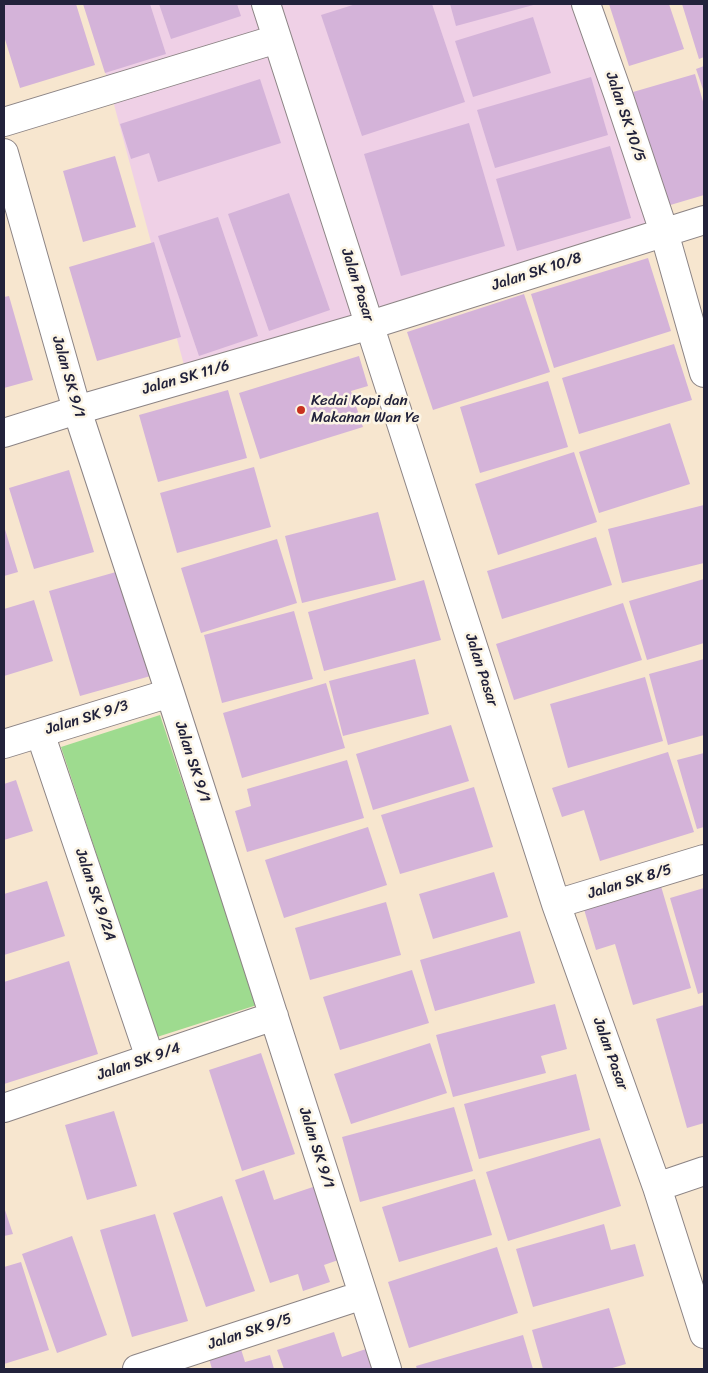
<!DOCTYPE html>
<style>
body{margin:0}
#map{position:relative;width:708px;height:1373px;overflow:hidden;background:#f7e6cf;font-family:Sriracha,sans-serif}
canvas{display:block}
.frame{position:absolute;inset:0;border:5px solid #22223b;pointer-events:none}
</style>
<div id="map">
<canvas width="708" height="1373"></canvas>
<div class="frame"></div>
</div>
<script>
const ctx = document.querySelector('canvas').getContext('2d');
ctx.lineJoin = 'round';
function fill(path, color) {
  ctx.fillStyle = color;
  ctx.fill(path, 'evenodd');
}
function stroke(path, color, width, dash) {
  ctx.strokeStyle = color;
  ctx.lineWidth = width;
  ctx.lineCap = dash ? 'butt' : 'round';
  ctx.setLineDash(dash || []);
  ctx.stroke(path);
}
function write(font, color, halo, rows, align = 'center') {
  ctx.font = font + ' Sriracha,sans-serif';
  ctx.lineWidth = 5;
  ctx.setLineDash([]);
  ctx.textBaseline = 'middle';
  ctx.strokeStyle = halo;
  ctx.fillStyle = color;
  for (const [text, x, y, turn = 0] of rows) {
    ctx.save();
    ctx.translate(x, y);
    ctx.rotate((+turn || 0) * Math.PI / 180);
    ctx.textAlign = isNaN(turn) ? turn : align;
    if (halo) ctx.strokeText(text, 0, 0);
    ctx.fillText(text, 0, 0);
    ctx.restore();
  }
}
fill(new Path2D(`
 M87,4H582L652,231L184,365Z`), '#efd0e6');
fill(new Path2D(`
 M160,715L257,1005L157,1037L61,747Z`), '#9edb8f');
fill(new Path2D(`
 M4,4H76L95,65L20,88L4,36Z
 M83,4H150L166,54L105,73Z
 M159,4H237L241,16L171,39Z
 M356,4H432L465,102L362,136L321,15Z
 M450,4H537L456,26Z
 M609,4H669L684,49L629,66Z
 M682,4H704V57L699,59Z
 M533,17L551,73L473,97L455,41Z
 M704,66V92L696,69Z
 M695,74L704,105V195L667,206L633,92Z
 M591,77L608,135L495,168L477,110Z
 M260,79L281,143L158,182L149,153L131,159L120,124Z
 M469,123L505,246L401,276L364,154Z
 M610,146L631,218L517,251L496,179Z
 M115,156L136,227L83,242L63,171Z
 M289,193L330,310L269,331L228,214Z
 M218,217L258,336L199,356L158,236Z
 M154,242L181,337L97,361L69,267Z
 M648,258L671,331L554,368L531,294Z
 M524,294L550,372L433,410L407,332Z
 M9,296L33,380L4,388V297Z
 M674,344L692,400L579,434L562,378Z
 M359,356L368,386L351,391L363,427L260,459L239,393Z
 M548,381L568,447L480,473L460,407Z
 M228,390L247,458L158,482L139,415Z
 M670,423L690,484L599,513L579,452Z
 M574,452L597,522L498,555L475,484Z
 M254,467L271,527L177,553L160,493Z
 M69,470L94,552L34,569L9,488Z
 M704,505V563L622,583L608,529Z
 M378,512L396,580L302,603L285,536Z
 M4,526L18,572L4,576Z
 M596,537L612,585L502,619L487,571Z
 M277,539L297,603L201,633L181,568Z
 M123,570L154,675L80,696L49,591Z
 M704,579V643L647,660L629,601Z
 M424,580L441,640L324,671L308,612Z
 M34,600L53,661L4,676V609Z
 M623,603L642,660L514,700L496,644Z
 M294,611L313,679L222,703L204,635Z
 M415,659L429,714L343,736L329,681Z
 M704,659V735L668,745L649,674Z
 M645,677L663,741L568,768L550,704Z
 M326,683L345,748L242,778L223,713Z
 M451,725L469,781L373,810L356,754Z
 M668,752L694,832L600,861L584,810L562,817L552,788Z
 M704,753V827L697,829L677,760Z
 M347,760L364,818L247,852L235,811L251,806L247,789Z
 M16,780L33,831L4,840V784Z
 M474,787L493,847L400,874L381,815Z
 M368,827L387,885L284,918L265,860Z
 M494,872L508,917L433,939L419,894Z
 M658,876L691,988L633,1005L615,944L596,950L581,899Z
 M47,881L65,936L4,955V894Z
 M704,888V992L698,994L670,898Z
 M386,902L401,955L310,980L295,928Z
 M520,931L535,983L435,1011L420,960Z
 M69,961L98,1054L4,1084V982Z
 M412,970L429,1023L340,1050L323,997Z
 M555,1004L567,1049L541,1056L546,1073L453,1097L436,1035Z
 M704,1005V1123L687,1128L656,1019Z
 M430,1043L447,1093L351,1124L334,1074Z
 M261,1053L295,1154L242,1171L209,1070Z
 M576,1074L590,1130L479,1159L464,1104Z
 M454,1107L473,1171L360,1202L342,1137Z
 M114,1111L137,1186L87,1200L65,1125Z
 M600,1138L621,1206L508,1241L486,1172Z
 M264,1170L274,1200L319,1185L344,1258L324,1265L330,1282L303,1291L298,1274L270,1283L235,1180Z
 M475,1179L492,1235L399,1262L382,1207Z
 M222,1196L255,1291L206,1307L173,1213Z
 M4,1207L13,1234L4,1236Z
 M155,1214L188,1321L132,1337L100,1230Z
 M604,1224L611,1250L635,1244L644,1276L533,1307L516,1249Z
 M72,1236L107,1335L57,1353L22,1254Z
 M497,1247L518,1313L409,1348L388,1282Z
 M21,1262L49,1350L4,1364V1267Z
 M609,1308L626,1364L609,1369H543L532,1330Z
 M334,1332L342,1357L369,1348L376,1369H284L277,1350Z
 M523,1335L533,1369H417L416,1366Z
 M240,1346L245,1362L270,1355L274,1369H212L208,1355Z`), '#d4b3d9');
const minor = new Path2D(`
 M266,4L556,904L657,1187L704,1334
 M586,4L618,94L664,232L704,373
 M4,122L277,39
 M4,153L77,410L170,693L387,1369
 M4,433L77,410L370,325L704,220
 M40,733L150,1058
 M4,744L170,693
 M556,904L704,859
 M4,1108L274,1016
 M657,1187L704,1171
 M137,1369L363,1295`);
stroke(minor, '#8c8485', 30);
stroke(minor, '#fff', 28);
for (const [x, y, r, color] of [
 [301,410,5,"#c8321e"]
]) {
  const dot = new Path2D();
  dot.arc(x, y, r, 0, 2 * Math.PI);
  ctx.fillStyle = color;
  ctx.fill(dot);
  stroke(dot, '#fcf5e5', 2);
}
write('15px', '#22223b', '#fcf5e5', [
 ["Jalan SK 10/5",625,117,71],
 ["Jalan SK 10/8",537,272,-18],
 ["Jalan Pasar",357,285,72],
 ["Jalan SK 9/1",68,377,74],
 ["Jalan SK 11/6",186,378,-16],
 ["Jalan Pasar",481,670,72],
 ["Jalan SK 9/3",87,718,-17],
 ["Jalan SK 9/1",192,762,72],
 ["Jalan SK 8/5",630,882,-17],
 ["Jalan SK 9/2A",95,895,71],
 ["Jalan Pasar",610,1054,70],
 ["Jalan SK 9/4",139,1062,-19],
 ["Jalan SK 9/1",316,1148,72],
 ["Jalan SK 9/5",250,1332,-18]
]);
write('15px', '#22223b', '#fcf5e5', [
 ["Kedai Kopi dan",311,401],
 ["Makanan Wan Ye",311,418]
], 'left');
</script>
